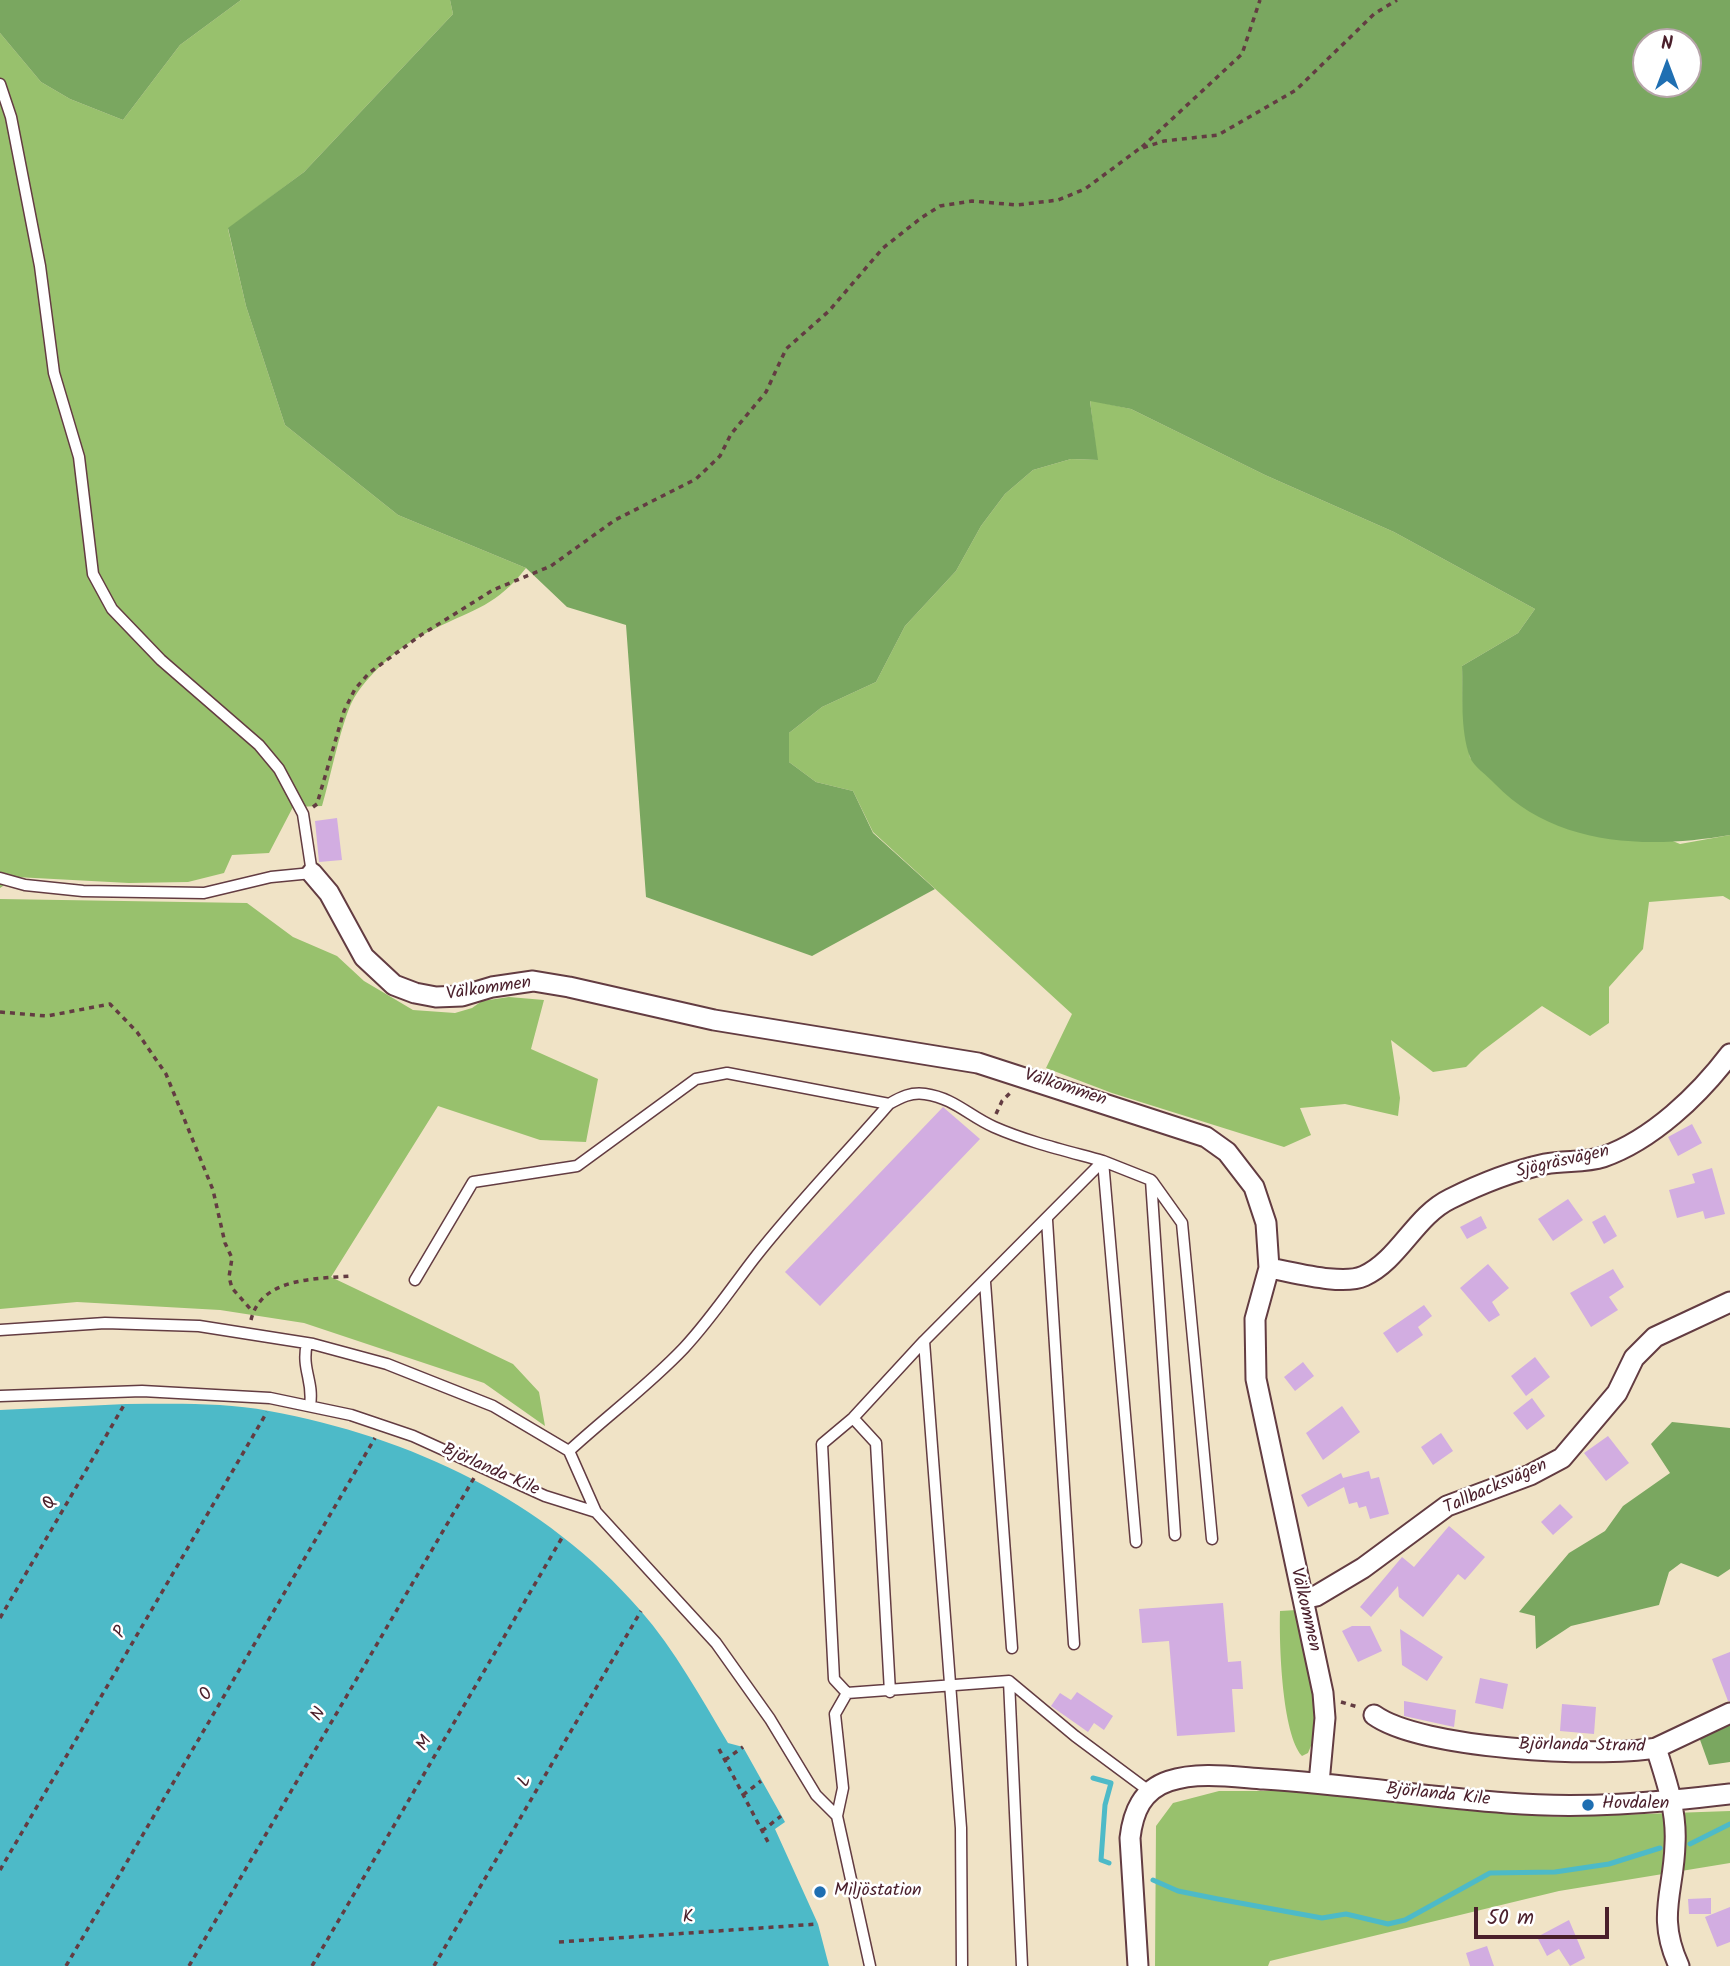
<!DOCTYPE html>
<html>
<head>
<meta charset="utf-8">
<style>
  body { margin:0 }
  #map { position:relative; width:1730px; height:1966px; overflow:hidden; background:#f0e3c6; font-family:Kalam,sans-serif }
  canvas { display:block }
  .north { position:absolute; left:1632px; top:28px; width:70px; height:70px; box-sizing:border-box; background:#fff; border:2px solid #b7a5aa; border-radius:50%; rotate:0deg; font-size:19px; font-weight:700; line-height:28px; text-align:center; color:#4a1f2b }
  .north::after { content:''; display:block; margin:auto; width:24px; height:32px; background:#1f6fb2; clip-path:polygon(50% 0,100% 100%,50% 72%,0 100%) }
  .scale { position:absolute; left:1474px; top:1907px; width:135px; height:32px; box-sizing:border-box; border:4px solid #4a1f2b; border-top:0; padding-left:9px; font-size:21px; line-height:24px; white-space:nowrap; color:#4a1f2b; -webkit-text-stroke:5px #fff; paint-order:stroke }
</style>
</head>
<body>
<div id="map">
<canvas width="1730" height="1966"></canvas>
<div class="north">N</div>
<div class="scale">50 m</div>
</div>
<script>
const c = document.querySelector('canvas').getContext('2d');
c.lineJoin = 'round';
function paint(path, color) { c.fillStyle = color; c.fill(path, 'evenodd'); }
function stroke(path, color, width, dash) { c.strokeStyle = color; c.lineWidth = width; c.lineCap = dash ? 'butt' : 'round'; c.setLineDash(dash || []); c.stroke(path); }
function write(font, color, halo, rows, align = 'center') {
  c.font = font + ' Kalam,sans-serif'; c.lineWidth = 5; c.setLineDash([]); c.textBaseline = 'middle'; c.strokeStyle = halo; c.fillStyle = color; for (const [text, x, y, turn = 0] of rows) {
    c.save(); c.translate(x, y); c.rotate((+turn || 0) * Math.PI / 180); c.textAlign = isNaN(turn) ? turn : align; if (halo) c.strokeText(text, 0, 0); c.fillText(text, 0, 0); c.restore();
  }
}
paint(new Path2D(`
  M241,0H450L453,14L304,172L228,229L246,306L285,425L398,515L526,568C496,606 476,608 434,629C404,643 372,669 354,698C342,718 330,780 322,806L293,807L269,853L232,855L224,873L188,882L129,883L16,877L0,888V33L41,82L70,99L123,120L180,45Z
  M1090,400L1131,409L1265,475L1394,532L1535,609L1518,633L1462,666L1463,712L1470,758L1680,844L1730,835V900L1723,896L1649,902L1643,949L1609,987V1023L1590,1036L1542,1006L1481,1052L1466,1067L1433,1072L1391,1040L1400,1098L1398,1116L1345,1104L1300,1108L1311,1135L1284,1147L1112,1093L1046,1068L1072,1014L873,832L853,791L816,782L789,762V733L822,707L876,682L905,626L956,571L981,526L1005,494L1033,470L1071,459L1097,460Z
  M0,899L247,903L293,937L337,956L364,981L413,1010L455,1013L472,1008L482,1001L509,997L544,1000L531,1049L598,1079L586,1142L540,1140L438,1106L331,1277L513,1364L539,1392L545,1426L484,1383L304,1323L220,1310L77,1302L0,1309Z
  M1297,1610C1306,1652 1329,1712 1308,1753L1302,1756C1282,1734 1279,1644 1280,1611Z
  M1219,1791H1312L1459,1810L1559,1817L1730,1811V1863L1559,1891L1270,1961L1268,1966H1155L1156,1826L1173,1803Z`), '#98c16d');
paint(new Path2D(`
  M0,0H241L180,45L123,120L70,99L41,82L0,33Z
  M450,0H1730V835C1650,849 1555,847 1495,784C1488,776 1473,766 1470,757C1460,730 1463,694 1462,666L1518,633L1535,609L1394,532L1265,475L1131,409L1090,401L1098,460L1071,459L1033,470L1005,494L981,526L956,571L905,626L876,682L822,707L789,733V762L816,782L853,791L873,833L935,889L812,956L646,897L626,625L567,607L526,568L398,515L285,425L246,306L228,228L304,172L453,14ZM1646,42H1688V84H1646Z
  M1672,1422L1730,1428V1569L1718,1577L1681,1563L1669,1572L1659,1605L1571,1626L1536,1649L1535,1616L1519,1612L1569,1553L1605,1531L1623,1506L1670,1473L1651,1444Z
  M1730,1720V1762L1709,1765L1699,1737Z`), '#7aa760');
paint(new Path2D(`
  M126,1404C173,1404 222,1402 269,1411C411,1437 545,1500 640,1610C675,1650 701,1698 728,1743L743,1747L785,1822L775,1829L818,1924L829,1966H0V1410Z`), '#4dbac8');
stroke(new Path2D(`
  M1093,1778L1111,1783L1105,1805L1101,1860L1109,1863
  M1690,1844L1730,1824
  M1153,1880L1178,1891L1218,1899L1322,1918L1346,1914L1388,1924L1405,1920L1490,1873L1555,1872L1609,1864L1660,1848`), '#4dbac8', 5);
paint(new Path2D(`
  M337,818L342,860L319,862L315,821Z
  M943,1107L980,1139L820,1306L785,1272Z
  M1692,1124L1702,1143L1678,1156L1668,1137Z
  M1712,1168L1725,1214L1705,1219L1703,1211L1677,1218L1669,1190L1695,1183L1692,1174Z
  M1568,1199L1583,1220L1553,1241L1538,1219Z
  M1605,1215L1617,1236L1604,1244L1592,1222Z
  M1481,1216L1487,1228L1467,1239L1460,1227Z
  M1488,1264L1509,1288L1492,1302L1500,1315L1489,1322L1460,1288Z
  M1613,1269L1624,1287L1609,1297L1618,1310L1591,1327L1570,1293Z
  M1424,1305L1432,1316L1418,1327L1423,1335L1397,1353L1383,1333Z
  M1535,1357L1550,1377L1526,1396L1511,1376Z
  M1303,1362L1314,1376L1295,1391L1284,1377Z
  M1532,1398L1545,1416L1527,1430L1513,1413Z
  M1342,1406L1360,1432L1323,1460L1306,1433Z
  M1441,1433L1453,1451L1433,1465L1421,1447Z
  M1608,1436L1629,1463L1606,1481L1584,1453Z
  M1369,1471L1371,1479L1379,1477L1389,1514L1370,1519L1366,1506L1359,1508L1357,1502L1349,1504L1344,1487L1308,1507L1301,1495L1341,1473L1343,1478Z
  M1560,1504L1573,1517L1553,1535L1541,1522Z
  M1449,1526L1485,1557L1465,1580L1458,1574L1423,1617L1399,1597L1398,1586L1371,1617L1360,1607L1402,1557L1414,1567Z
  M1223,1603L1228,1662L1241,1661L1243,1689H1232L1235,1732L1177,1736L1169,1641L1142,1643L1139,1609Z
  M1352,1626H1370L1382,1651L1358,1662L1342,1631Z
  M1400,1629L1443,1657L1427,1681L1402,1665Z
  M1730,1652V1701H1728L1712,1659Z
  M1480,1678L1508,1684L1503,1709L1475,1703Z
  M1077,1692L1113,1716L1104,1730L1094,1723L1088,1732L1051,1706L1060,1693L1071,1700Z
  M1404,1701L1456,1710L1454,1727L1404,1716Z
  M1562,1704L1596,1707L1594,1734L1560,1731Z
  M1711,1898V1914H1689L1688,1899Z
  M1730,1907V1942L1717,1947L1705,1917Z
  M1569,1920L1585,1958L1570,1966L1559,1949L1547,1956L1537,1937Z
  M1487,1946L1494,1966H1470L1466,1953Z`), '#d2ade1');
const lane = new Path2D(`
  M0,84L11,117L40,266L54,373L79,457L93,574L112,609L161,660L259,745L279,769L303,814L312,873L271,877L204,893L83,891L25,885L0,878
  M889,1104C901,1097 911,1092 925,1094C954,1098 969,1116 994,1127C1028,1142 1067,1151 1103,1161L1136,1542
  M1152,1181L1182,1223L1212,1539
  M1047,1220L1074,1644
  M415,1280L473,1182L577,1166L696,1079L727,1073L889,1104C844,1156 795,1206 753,1260C730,1290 710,1320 684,1348C649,1385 607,1416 569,1451
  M985,1282L1012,1648
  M0,1330L105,1323L199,1326L313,1344L387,1364L493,1406L569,1451L596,1512
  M924,1341L961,1828L962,1966
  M307,1343C301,1370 314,1380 310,1406
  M0,1396L142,1391L270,1398L351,1415L413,1436L545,1496L596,1512L716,1643L770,1719L816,1795L837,1816L870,1966
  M853,1418L876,1443L890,1692
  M1009,1681L1022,1966
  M847,1693L834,1679L822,1444L853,1418L924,1341L1103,1161L1151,1180L1175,1535
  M837,1816L843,1788L835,1714L847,1693L1009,1681L1075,1736L1149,1791`);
const street = new Path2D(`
  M312,873L329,893L364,957L394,985L415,993L436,997L462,996L492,987L533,981L569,987L714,1020L978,1063L1206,1137L1227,1152L1254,1187L1266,1223L1269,1268L1255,1319L1256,1379L1323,1693L1325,1718L1319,1783
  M1269,1268C1293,1272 1342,1286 1364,1276C1399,1260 1415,1216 1450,1199C1480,1184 1513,1171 1545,1164C1564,1160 1585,1163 1603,1157C1652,1140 1699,1095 1730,1054
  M1303,1599L1316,1596L1363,1568L1447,1506L1530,1475L1562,1458L1617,1393L1634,1358L1655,1337L1730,1302
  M1374,1715C1421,1749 1597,1758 1656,1748C1666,1779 1677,1811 1675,1844C1674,1892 1656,1916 1679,1966
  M1656,1748L1730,1713
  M1138,1966L1130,1838C1133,1812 1142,1790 1169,1781C1198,1771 1235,1777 1264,1779C1346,1784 1426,1797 1507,1803C1582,1809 1656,1803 1730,1794`);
stroke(lane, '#633c42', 13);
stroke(street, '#633c42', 23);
stroke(new Path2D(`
  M1142,147L1242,54L1260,0
  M313,807L317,804L344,711L355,689L369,673L421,635L493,590L551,566L615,520L696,479L720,456L731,434L766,392L786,349L829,311L883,248L921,218L940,206L972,201L1017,205L1058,200L1085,189L1139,149L1164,141L1218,135L1296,90L1374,14L1397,0
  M0,1012L47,1016L110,1004L137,1032L166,1074L213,1190L225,1243L232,1258L229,1277L232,1288L253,1312
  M996,1114L1002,1101L1011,1092
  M251,1320C261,1277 317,1279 351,1276
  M0,1618L124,1405
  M1341,1702L1358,1707
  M719,1749L768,1842
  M725,1760L743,1747
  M743,1795L761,1781
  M762,1831L781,1816
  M0,1870L267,1412
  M559,1942L818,1924
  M66,1966L375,1438
  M189,1966L474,1478
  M312,1966L563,1536
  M434,1966L641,1611`), '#633c42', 3.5, [5, 5]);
stroke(lane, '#fff', 10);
stroke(street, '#fff', 19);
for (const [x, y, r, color] of [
  [1588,1805,7,"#1f6fb2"],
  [820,1892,7,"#1f6fb2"]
]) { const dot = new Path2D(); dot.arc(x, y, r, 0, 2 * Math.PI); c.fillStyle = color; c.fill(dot); stroke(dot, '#fff', 2.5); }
write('18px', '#4a1f2b', '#fff', [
  ["Välkommen",489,990,-8],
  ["Välkommen",1065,1089,18],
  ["Sjögräsvägen",1563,1163,-13],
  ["Björlanda Kile",490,1471,24],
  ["Tallbacksvägen",1496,1488,-24],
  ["Q",51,1504,-60],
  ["Välkommen",1304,1610,77],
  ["P",122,1633,-60],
  ["O",208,1695,-60],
  ["N",320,1715,-60],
  ["M",426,1744,-60],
  ["Björlanda Strand",1582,1747,1],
  ["L",526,1782,-60],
  ["Björlanda Kile",1438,1796,6],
  ["K",688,1919,-4]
]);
write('18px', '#4a1f2b', '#fff', [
  ["Hovdalen",1602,1805],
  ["Miljöstation",834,1892]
], 'left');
</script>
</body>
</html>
